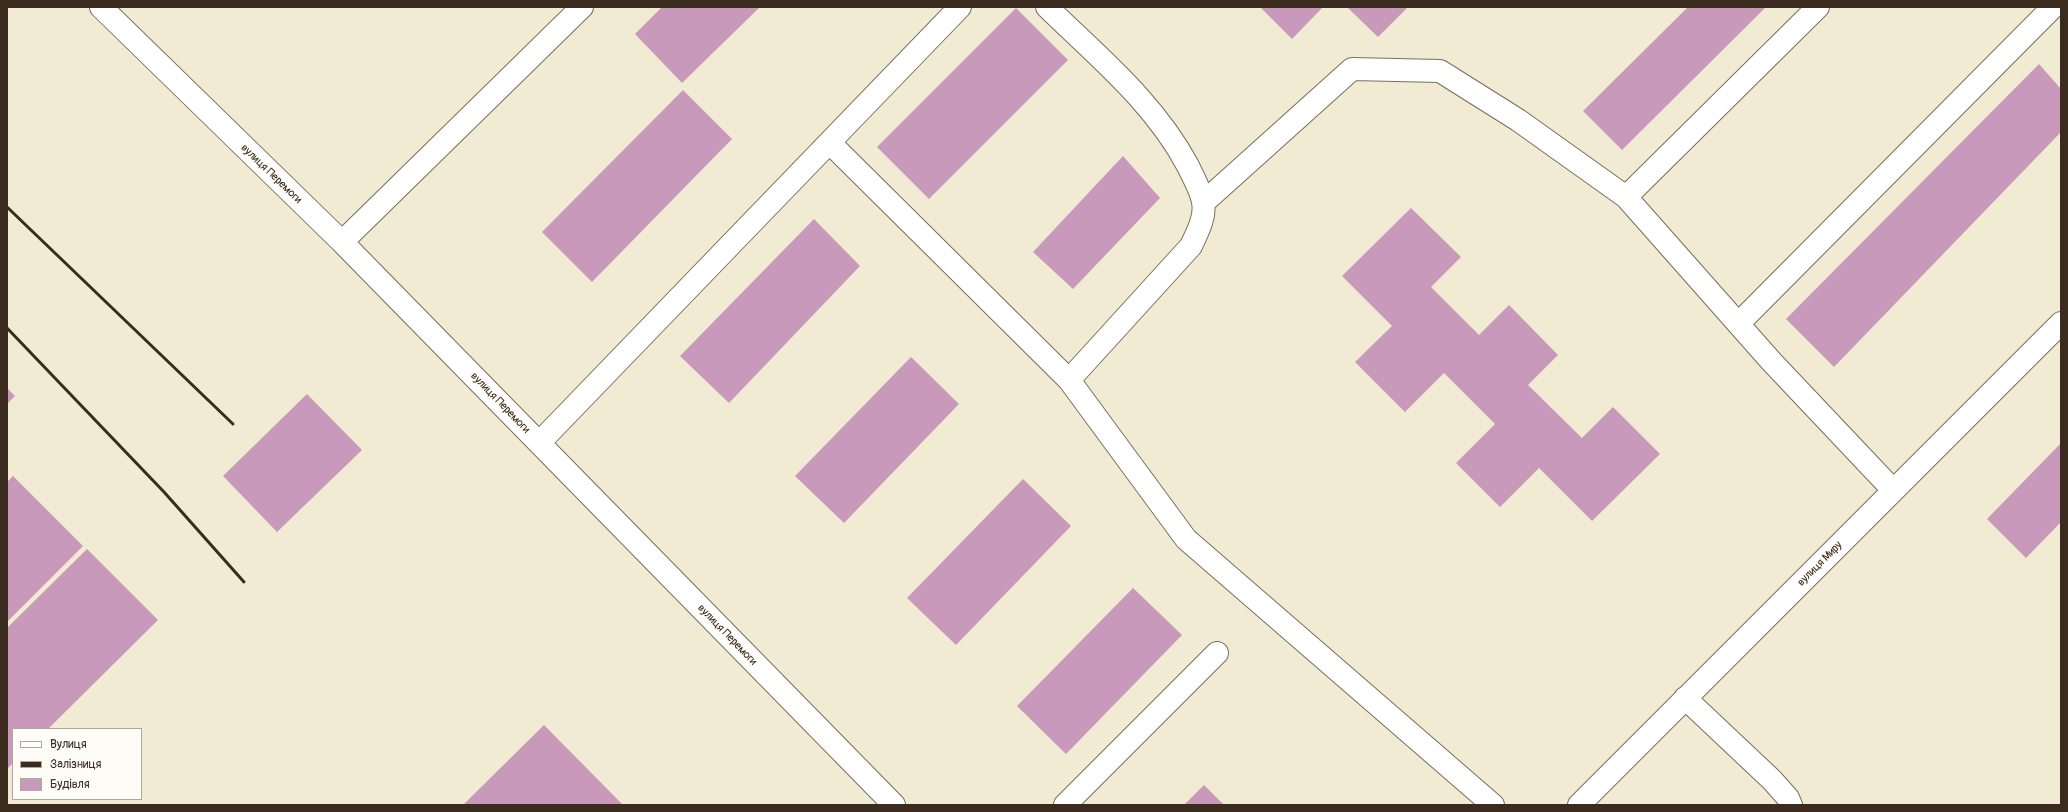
<!DOCTYPE html>
<html>
<head>
<meta charset="utf-8">
<style>
  body { margin:0 }
  #map { position:relative; width:2068px; height:812px; overflow:hidden; background:#f0ebd2; font-family:Pangolin,sans-serif }
  canvas { display:block }
  .frame { position:absolute; inset:0; border:8px solid #3b2a1e; pointer-events:none }
  .legend { position:absolute; left:12px; top:728px; width:130px; height:72px; box-sizing:border-box; background:#fdfcf7; border:1px solid #afa8a0; margin:0; padding:5px 7px; list-style:none; font-size:12px; color:#3b2a1e }
  .legend li { display:flex; align-items:center; gap:8px; height:20px }
  .legend b { width:20px; border:1px solid #afa8a0 }
</style>
</head>
<body>
<div id="map">
<canvas width="2068" height="812"></canvas>
<div class="frame"></div>
<ul class="legend">
<li><b style="height:5px;background:#fff"></b>Вулиця</li>
<li><b style="height:5px;background:#3b2a1e"></b>Залізниця</li>
<li><b style="height:11px;background:#c899bb"></b>Будівля</li>
</ul>
</div>
<script>
const c = document.querySelector('canvas').getContext('2d');
c.lineJoin = 'round';
function paint(path, color) { c.fillStyle = color; c.fill(path, 'evenodd'); }
function stroke(path, color, width, dash) { c.strokeStyle = color; c.lineWidth = width; c.lineCap = dash ? 'butt' : 'round'; c.setLineDash(dash || []); c.stroke(path); }
function write(font, color, halo, rows, align = 'center') {
  c.font = font + ' Pangolin,sans-serif'; c.lineWidth = 3; c.setLineDash([]); c.textBaseline = 'middle'; c.strokeStyle = halo; c.fillStyle = color; for (const [text, x, y, turn = 0] of rows) {
    c.save(); c.translate(x, y); c.rotate((+turn || 0) * Math.PI / 180); c.textAlign = isNaN(turn) ? turn : align; if (halo) c.strokeText(text, 0, 0); c.fillText(text, 0, 0); c.restore();
  }
}
paint(new Path2D(`
  M662,7H760L682,83L635,34Z
  M1260,7H1323L1292,39Z
  M1347,7H1408L1378,37Z
  M1688,7H1766L1622,150L1583,111Z
  M1016,8L1068,60L929,199L877,147Z
  M2039,64L2061,89V132L1834,367L1786,319Z
  M683,90L732,139L592,282L542,232Z
  M1123,156L1160,198L1073,289L1033,252Z
  M1411,208L1461,257L1431,287L1479,335L1509,305L1558,355L1528,385L1582,438L1613,407L1660,454L1592,521L1539,468L1500,507L1456,463L1495,424L1444,373L1405,412L1355,362L1392,326L1342,276Z
  M814,219L860,266L729,403L680,356Z
  M911,357L959,404L844,523L795,476Z
  M7,388L15,396L7,404Z
  M307,394L362,450L277,532L223,476Z
  M2061,443V522L2026,558L1987,519Z
  M13,476L83,546L7,622V482Z
  M1023,479L1071,526L956,645L907,598Z
  M87,549L158,620L48,729H13V763L7,769V628Z
  M1133,588L1182,635L1066,754L1017,706Z
  M544,725L623,805H463Z
  M1204,785L1224,805H1184Z`), '#c899bb');
const minor = new Path2D(`
  M101,7L342,242L894,805
  M1047,7C1098,57 1154,102 1188,166C1193,177 1201,190 1203,202C1206,217 1197,233 1191,246L1069,380
  M830,143L1069,380L1186,539L1493,805
  M1626,197L1818,7
  M1203,203L1352,69L1440,71L1518,120L1626,197L1771,361L1893,490
  M342,242L582,7
  M1739,323L2053,7
  M539,443L960,7
  M1685,698L1772,780L1788,798L1791,805
  M1065,805L1217,653
  M1579,805L2061,323`);
stroke(minor, '#7a6e5d', 24);
stroke(minor, '#fff', 22);
stroke(new Path2D(`
  M7,207L233,424
  M7,328L164,492L244,582`), '#3b2a1e', 3);
write('11px', '#3b2a1e', '#fdfcf7', [
  ["вулиця Перемоги",271,174,44],
  ["вулиця Перемоги",500,403,46],
  ["вулиця Миру",1820,564,-45],
  ["вулиця Перемоги",727,635,46]
]);
</script>
</body>
</html>
